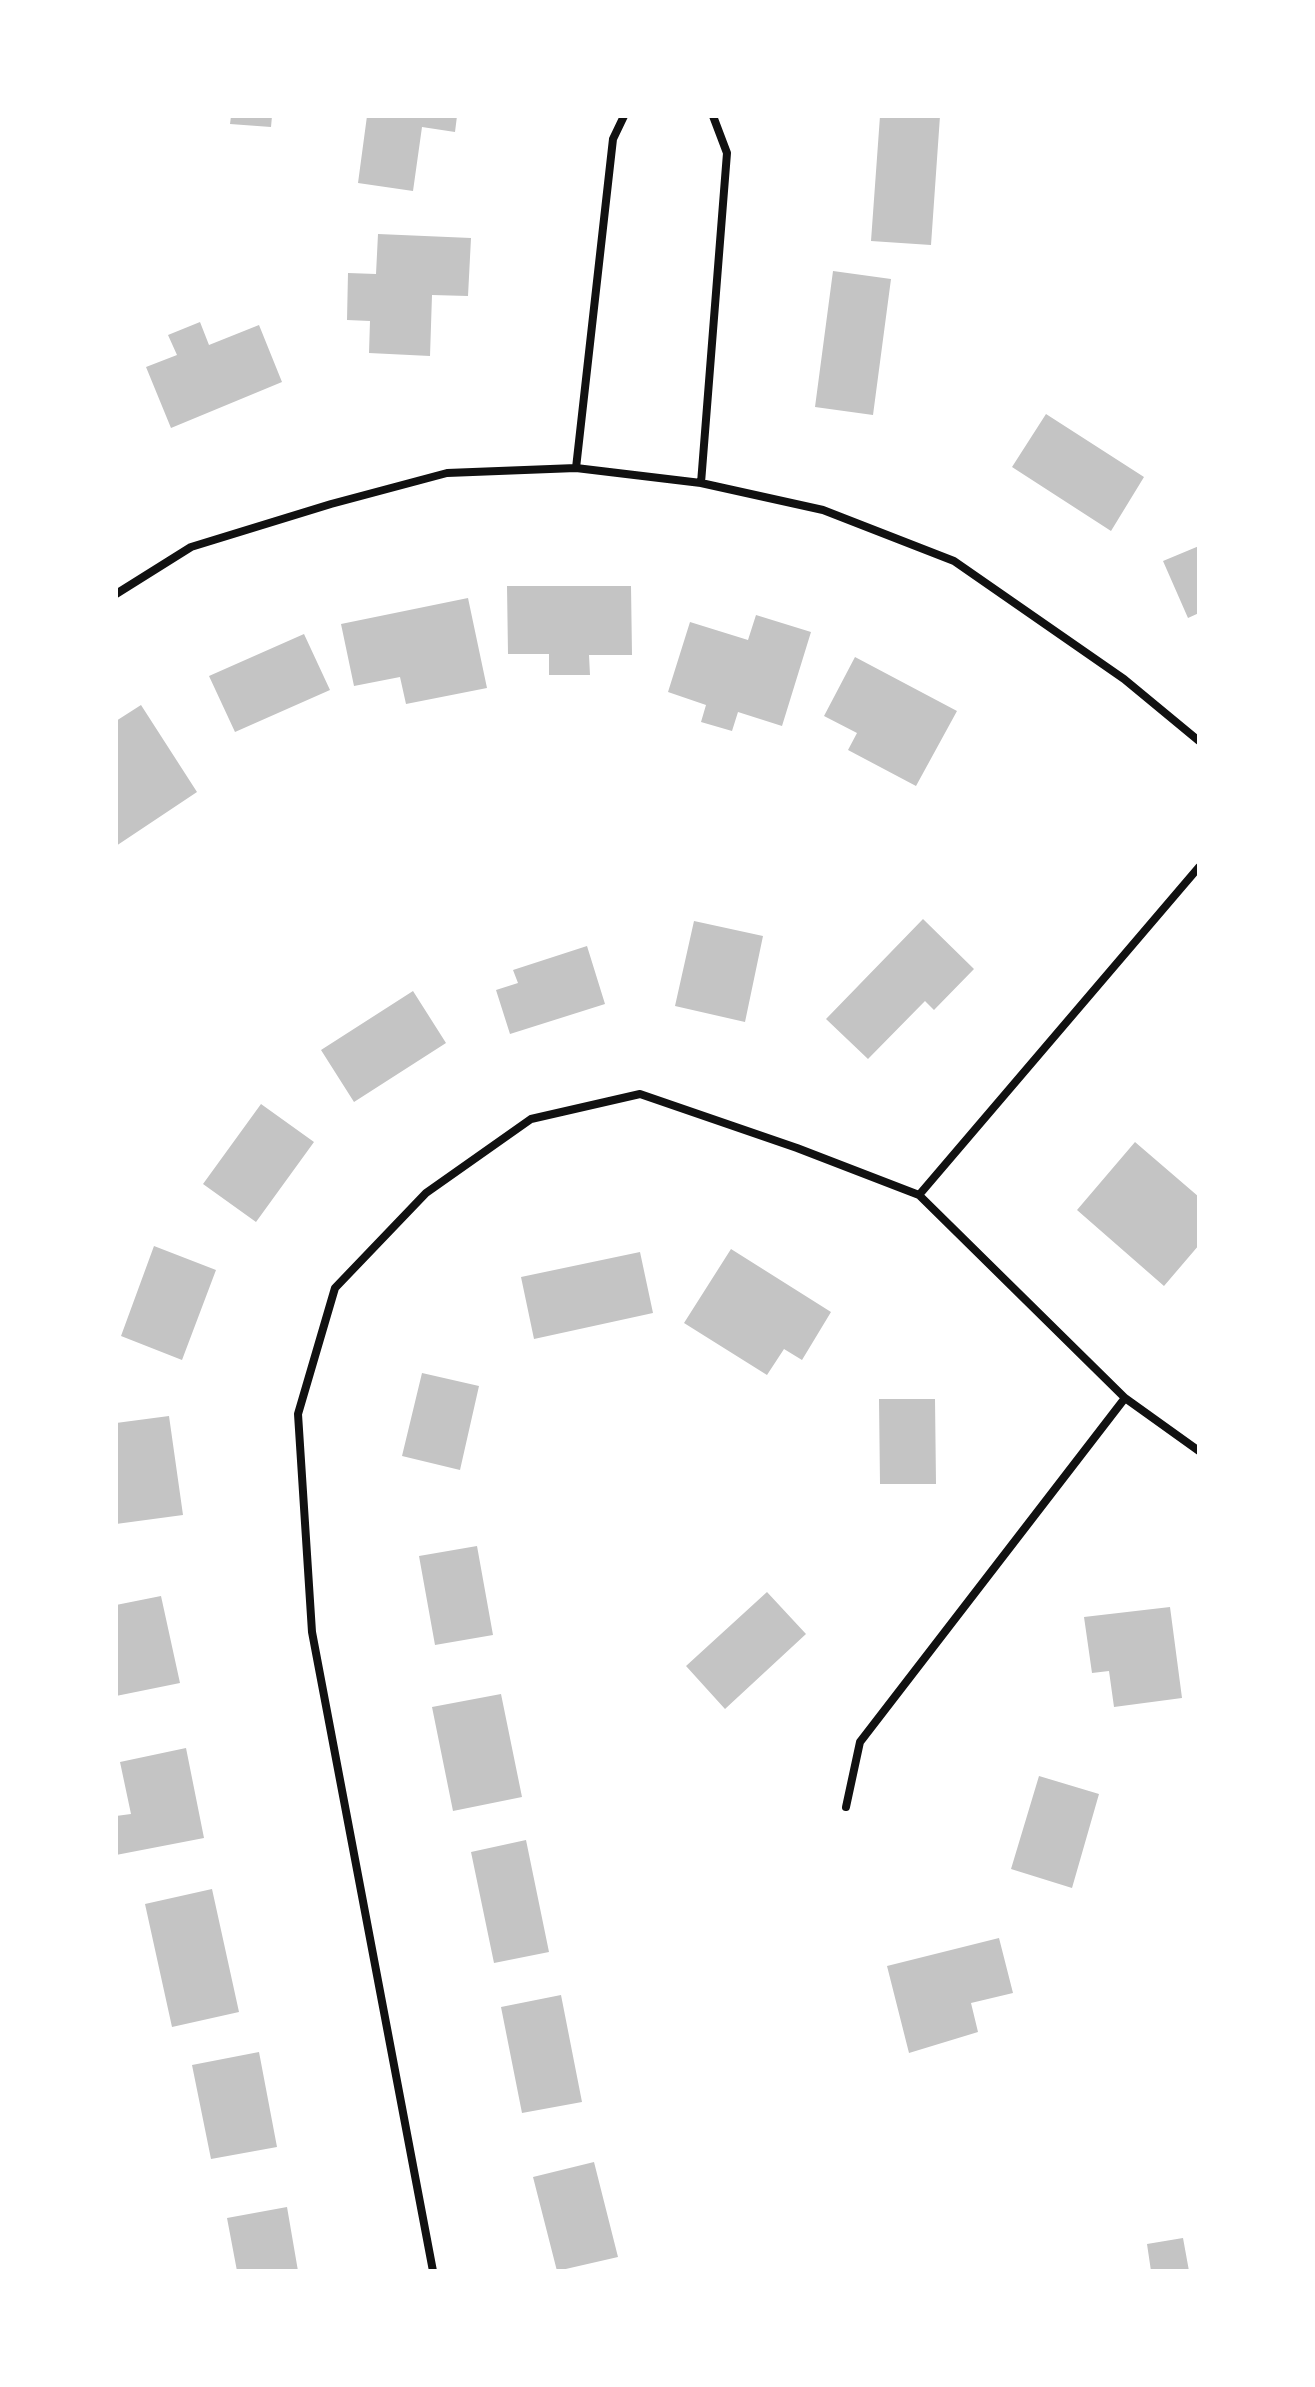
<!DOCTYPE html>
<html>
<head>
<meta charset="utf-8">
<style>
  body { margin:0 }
  #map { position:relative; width:1315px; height:2387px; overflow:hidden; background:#fff; font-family:Rubik,sans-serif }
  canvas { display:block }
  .frame { position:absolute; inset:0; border:118px solid #fff; pointer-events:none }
</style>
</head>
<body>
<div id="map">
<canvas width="1315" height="2387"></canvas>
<div class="frame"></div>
</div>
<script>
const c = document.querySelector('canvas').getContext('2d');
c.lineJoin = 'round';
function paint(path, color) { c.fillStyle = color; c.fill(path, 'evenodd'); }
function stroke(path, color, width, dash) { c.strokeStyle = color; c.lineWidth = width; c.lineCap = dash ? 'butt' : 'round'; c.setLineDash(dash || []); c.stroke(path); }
paint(new Path2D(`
  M231,116H272L271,127L230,124Z
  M367,116H457L455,132L422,127L413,191L358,183Z
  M880,116H940L931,245L871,241Z
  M378,234L471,238L468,296L432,295L430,356L369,353L370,321L347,320L348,273L376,274Z
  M833,271L891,279L873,415L815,407Z
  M200,322L209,345L259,325L282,382L171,428L146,367L177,355L168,335Z
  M1046,414L1144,477L1111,531L1012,467Z
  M1199,546V613L1188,618L1163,561Z
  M507,586H631L632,655H589L590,675H549V654H508Z
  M468,598L487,688L406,704L400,677L354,686L341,624Z
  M756,615L811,632L782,726L738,712L732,731L701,722L706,705L668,692L690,622L748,640Z
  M304,634L330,690L235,732L209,676Z
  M855,657L957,711L916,786L848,750L857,733L824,716Z
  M141,705L197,792L116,846V778L118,776L116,772V721Z
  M923,919L974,969L934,1010L925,1001L868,1059L826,1019Z
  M694,921L763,936L745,1022L675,1006Z
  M587,946L605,1004L510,1034L496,990L518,983L513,970Z
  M413,991L446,1043L354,1102L321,1050Z
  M261,1104L314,1142L256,1222L203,1184Z
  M1135,1142L1199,1197V1245L1164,1286L1077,1210Z
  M154,1246L216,1270L182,1360L121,1336Z
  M731,1249L831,1312L802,1360L784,1349L767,1375L684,1323Z
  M640,1252L653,1313L534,1339L521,1277Z
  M422,1373L479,1386L460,1470L402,1456Z
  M879,1399H935L936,1484H880Z
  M169,1416L183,1515L116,1524V1423Z
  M477,1546L493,1635L435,1645L419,1556Z
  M767,1592L806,1634L725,1709L686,1666Z
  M161,1596L180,1683L116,1696V1605Z
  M1170,1607L1182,1698L1114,1707L1109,1671L1092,1673L1084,1617Z
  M501,1694L522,1797L453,1811L432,1707Z
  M186,1748L204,1838L116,1855V1816L131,1814L120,1762Z
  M1039,1776L1099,1794L1072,1888L1011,1869Z
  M526,1840L549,1952L494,1963L471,1852Z
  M212,1889L239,2012L172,2027L145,1904Z
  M999,1938L1013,1993L971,2003L978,2032L909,2053L887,1966Z
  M561,1995L582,2102L522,2113L501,2007Z
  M259,2052L277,2147L211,2159L192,2065Z
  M594,2162L618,2257L557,2271L533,2177Z
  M287,2207L298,2271H237L227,2218Z
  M1183,2238L1189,2271H1151L1147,2244Z`), '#c4c4c4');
stroke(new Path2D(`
  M576,468L613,139L624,116
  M701,483L727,153L713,116
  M116,594L191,547L331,504L447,473L576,468L701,483L823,510L954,561L1124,679L1199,741
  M919,1195L1199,867
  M846,1807L860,1742L1125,1398
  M433,2271L312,1632L298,1414L335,1288L426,1193L531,1119L640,1094L797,1148L919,1195L1125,1398L1199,1451`), '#111', 8);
</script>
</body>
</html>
